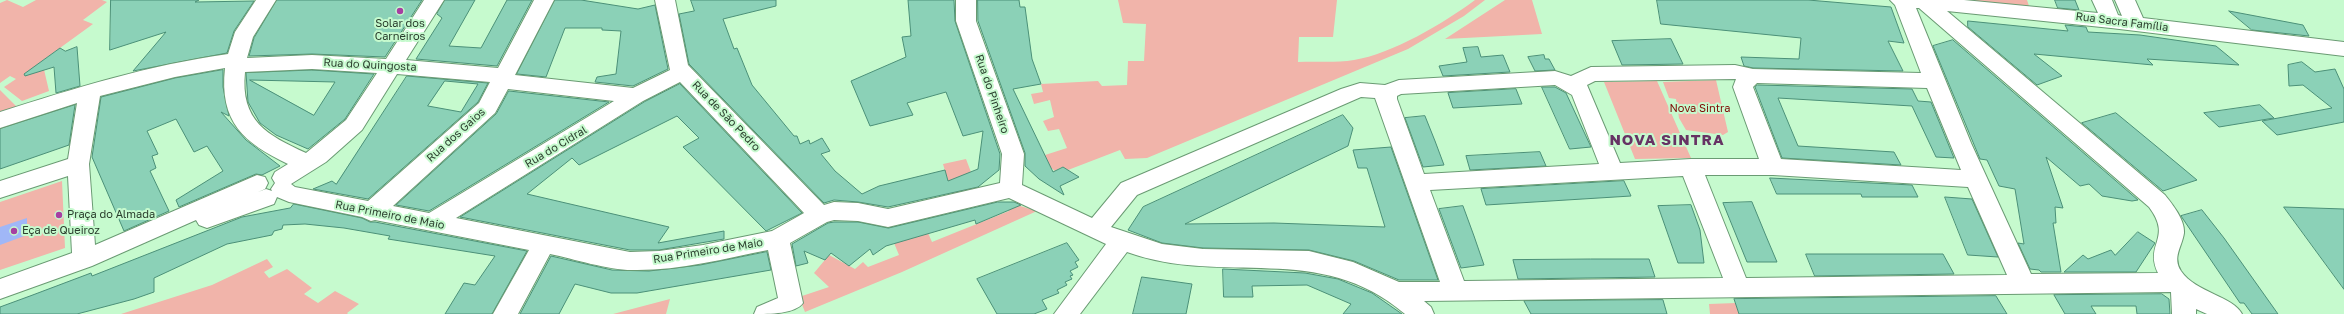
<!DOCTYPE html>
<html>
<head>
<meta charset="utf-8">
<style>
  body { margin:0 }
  canvas { display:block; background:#c6face }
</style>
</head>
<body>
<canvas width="2344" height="314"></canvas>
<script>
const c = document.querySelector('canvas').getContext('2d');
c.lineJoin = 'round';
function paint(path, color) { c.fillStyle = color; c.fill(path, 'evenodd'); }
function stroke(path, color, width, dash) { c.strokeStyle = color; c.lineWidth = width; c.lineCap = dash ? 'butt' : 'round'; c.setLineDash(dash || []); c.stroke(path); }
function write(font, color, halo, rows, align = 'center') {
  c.font = font + ' "Golos Text",sans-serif'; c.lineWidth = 4; c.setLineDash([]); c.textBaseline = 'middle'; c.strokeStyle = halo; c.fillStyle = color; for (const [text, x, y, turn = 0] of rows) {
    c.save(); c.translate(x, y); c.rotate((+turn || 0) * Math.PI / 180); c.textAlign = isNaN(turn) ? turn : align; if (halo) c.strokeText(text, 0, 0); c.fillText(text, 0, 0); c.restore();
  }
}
paint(new Path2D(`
  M7,0L23,7L36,0H102L107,2L83,20L93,24L42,61L49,91L22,101L4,87L16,79L10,76L0,83V3Z
  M1118,0H1337L1333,37H1299L1298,62C1316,61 1336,63 1354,60C1392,54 1444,23 1475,0H1485L1464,16L1408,49L1147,158L1125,159L1120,150L1068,170L1062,167L1055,171L1050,167L1045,155L1067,148L1059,129L1048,131L1043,121L1054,117L1050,100L1034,104L1031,94L1043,92L1041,84L1098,81L1102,86L1127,85L1128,61H1144L1146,24L1123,23Z
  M1505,0H1532L1542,34L1445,39Z
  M1964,0H2027L2029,6Z
  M1716,80L1728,132L1723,135L1686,130L1679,118L1676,99L1669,98L1663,82Z
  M1657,81L1691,158L1635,159L1604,82Z
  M0,90L19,109L4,115L0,111Z
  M966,159L977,188L953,198L943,164Z
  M62,181L65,248L0,270V202Z
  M1007,202L1037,211L902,272L805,312L799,297L829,287L814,273L829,255L855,269L863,262L868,267L899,255L894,243L928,233L932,242L1009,211Z
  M267,259L273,267L264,272L269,278L287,269L312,288L304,294L318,303L335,291L359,304L347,313L348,314H121L212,285Z
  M670,299L666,314H613Z
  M1736,303L1739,314H1710L1709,304Z`), '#f1b4aa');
paint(new Path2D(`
  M27,218V235L0,245V227Z`), '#a0b7f7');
const building = new Path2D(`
  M111,0H199L195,2L254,1L234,31L227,53L133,71L166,32L110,50Z
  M277,0H422L385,57L312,54L249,56L254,38Z
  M445,0H475L449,46L481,48L507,0H532L497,66L416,59L442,18L437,14Z
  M555,0H581L638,9L655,5L668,69L633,86L595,82L597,77L616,74L621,31L602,30V28H565L546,77L517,74Z
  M691,0H776V6L723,19L734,49L737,48L752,85L794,136H797L800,144L809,140L810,144L822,138L830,151L821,154L835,171L862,194L879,186L945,170L948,181L978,169L983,131L963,136L946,92L907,103L913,115L870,126L851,81L906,57L902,37L911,36L908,0H954L955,21L1000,154L999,170L978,187L888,207L858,202L834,200L824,203L689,64L679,14L694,11Z
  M978,0H1019L1020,7H1025L1032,59L1041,84L1013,89L1053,172L1063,167L1079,177L1060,186L1064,195L1039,179L1025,166V153L978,21Z
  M1657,0H1808L1891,7L1904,43L1888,41L1903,71L1753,68L1744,66L1741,57L1799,59L1801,38L1661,24Z
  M2055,0H2075L2079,10L2058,8Z
  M2229,11L2303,25L2309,36L2252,30Z
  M1968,21L2068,31L2065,25L2086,27L2088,32L2140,35L2216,46L2239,65L2147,59L2153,65L2034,54L2062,76L2037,85L1968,27Z
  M1671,39L1683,64L1622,65L1612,41Z
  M1953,40L2138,200L2132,201L2102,196L2089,184L2080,186L2046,157L2063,208L2055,207L2056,223H2053L2061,272H2041L2039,270L2030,269L2018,243L2024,244L2015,189L1999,186L1987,160L1980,159L1933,46Z
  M77,47L80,86L56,93L54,67L25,76L24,74L60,48L65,51Z
  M1478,47L1481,57L1503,55L1510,72L1443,76L1439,66L1467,62L1463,48Z
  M1544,55L1545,59H1549L1555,70L1535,71L1528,57Z
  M2302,62L2315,72L2335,69L2344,89V122L2277,135L2262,121L2332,108L2303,85L2289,86L2288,65Z
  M223,70V87L229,116L221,112L246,140L280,166L262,175L256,174L179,207L176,200L223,171L207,146L194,152L176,119L147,131L158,154L152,156L156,168L150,171L169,211L124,231L92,157L101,97L175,78Z
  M312,70L374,74L345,119L308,149L276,135L260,123L248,102L246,73ZM250,80L335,82L314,115Z
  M407,76L488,83L478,102L368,199L313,189L332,181L336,184ZM445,81L478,84L461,112L428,106Z
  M680,84L802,213L766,231L683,147L699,138L677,116L579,165L572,158L527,194L669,227L658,243L724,231V239L659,250H630L460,217L644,102Z
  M1758,85L1912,89L1918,101L1931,102L1954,158L1936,157L1912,106L1778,98L1798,146L1894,152L1901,165L1782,158L1755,87Z
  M1542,87H1555L1566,93L1591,147L1570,149Z
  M1516,89L1522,104L1453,108L1448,93Z
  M509,91L609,102L429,211L396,205L496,114Z
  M75,105L69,145L0,169V129Z
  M2260,105L2274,118L2219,127L2204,113Z
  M2116,113L2179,165L2197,180L2163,191L2082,123Z
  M1343,115L1353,128L1348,146L1185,224L1274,223L1385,227L1367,168H1358L1353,150L1391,147L1438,280H1399L1354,261L1309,250L1203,248L1162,243L1128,230L1143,207Z
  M1425,116L1435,141L1444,165L1423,167L1405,118Z
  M1540,152L1546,166L1470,170L1466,156Z
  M1770,178L1912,185L1918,197H1862L1861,194H1777Z
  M1624,181L1631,196L1486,205L1481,189Z
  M1945,197L1972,199L1998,257L1968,255Z
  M998,202H1014L1021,205L976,224L975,220L886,246L873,255L870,249L849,266L831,253L825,260L804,251L808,263L796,266L792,244L828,223L834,222H858L888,228Z
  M1752,202L1766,236L1777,262H1747L1723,203Z
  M294,204L362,218L370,222H375L527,251L492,314H445L464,283L475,285L495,256L388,239L390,236L344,228L305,224L283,225L282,229L274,231L272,235L227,244L154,278V292L134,299L77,314H0V307L30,296L91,273L92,276L242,217L290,208Z
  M1691,205L1700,230L1704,263H1678L1658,206Z
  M1463,206L1474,236L1484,265L1461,268L1439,209Z
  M2284,207L2344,209V289Z
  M2202,210L2224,238L2278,314H2252L2244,303H2240L2181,216Z
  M2138,232L2155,243L2136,272H2064L2083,255L2088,259L2111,250L2115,255Z
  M1067,243L1079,260L1075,262L1078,267L1070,271L1073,275L1070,276L1072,279L1065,282L1067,285L1057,290L1059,293L1042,300L1047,309L1034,314H997L977,279Z
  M767,252L771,270L637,293H611L575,284L559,314H520L551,256L612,270L649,271L700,265Z
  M1806,254H1943L1954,274L1815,276Z
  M1591,259H1649L1655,277L1518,279L1513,260Z
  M1223,269L1305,273L1338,279L1372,293L1402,314H1343L1351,304L1307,285L1252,286L1253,297H1224Z
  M1142,277L1192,284L1186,314H1133Z
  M2162,294L2169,299L2170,314H2137L2136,306H2091L2096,314H2065L2054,295Z
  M1996,296L2007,314H1739L1734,299Z
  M1663,300L1667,314H1531L1524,301Z`);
paint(building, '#8bd1b7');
stroke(building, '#4b9078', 1);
const minor = new Path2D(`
  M256,0H276L253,37L247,58L312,55L386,59L424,0H444L406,60L498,68L534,0H554L515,75L633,88L670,70L655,0H675L688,65L824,205L834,202L858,203L888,209L1000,183L1002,154L956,21V0H976V21L1024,154L1022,185L1092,218L1121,183L1341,89L1360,83L1385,85L1399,80L1555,71L1571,76L1591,67L1735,65L1753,69L1921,73L1895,5L1890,0H1964L2098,13L2092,0H2112L2118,15L2122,16L2115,0H2135L2143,18L2344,42V56L2111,28L1947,11L2165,195C2173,205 2185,220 2184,233C2182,247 2172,257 2181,271C2196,293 2233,296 2242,314H2207L2196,309V314H2172L2171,292L1424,301L1431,307L1434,314H1405C1319,240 1224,287 1127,252L1080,314H1054L1106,244L1009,198L888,227L858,221L834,220L827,222L790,243L803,303C795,314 770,314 754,314L757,307L778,298L768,250C723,259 677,271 632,270C608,270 574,259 550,254L518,314H493L529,250L375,220L371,221L362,217L289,202L277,197L274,204L207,228L199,225L196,220L92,266L0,299V279L72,253L68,176L0,198V181L68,159L77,103L0,128V112C75,88 149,65 228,54L235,32ZM1916,8H1919L2149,207C2173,239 2144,243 2158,273L2031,274L1971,143ZM225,68C219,122 244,143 288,164L275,172L272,178L275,183L271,189L272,191L266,189L258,192L265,189L268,183L265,177L257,175L95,245L89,164L100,96L175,77ZM312,69L377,73L346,120L306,153C267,135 240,121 245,72ZM397,74L490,82L479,103L368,201L295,187L291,184L326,162L362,130ZM1736,79L1733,87L1759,159H1691L1620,163L1587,85L1595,81ZM680,82L804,213L772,231L703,245L659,251L630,252L456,218L643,101ZM1757,83L1927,88L1961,170L1781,159L1753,87ZM1555,85L1572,95L1599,164L1424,174L1397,99V96L1401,94ZM508,89L614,101L429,213L393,206L495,113ZM1361,97L1375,98L1440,282H1399L1353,262L1309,251L1203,249L1162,244L1111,227L1137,195ZM1705,175H1773L1968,187L2007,275L1746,278ZM1683,176L1723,278L1464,281L1430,190Z`);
stroke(minor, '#6a9b73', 2);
paint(minor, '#fff');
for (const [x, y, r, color] of [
  [400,11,4,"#a63fa2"],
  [59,215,4,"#a63fa2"],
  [14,231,4,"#a63fa2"]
]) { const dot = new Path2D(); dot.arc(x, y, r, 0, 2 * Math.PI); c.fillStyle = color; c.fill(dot); stroke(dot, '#c6face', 1.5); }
write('11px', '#2b3f2e', '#c6face', [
  ["Rua Sacra Família",2122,22,7],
  ["Rua do Quingosta",370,65,3],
  ["Rua do Pinheiro",992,94,71],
  ["Rua de São Pedro",726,116,46],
  ["Rua dos Gaios",456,135,-42],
  ["Rua do Cidral",556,147,-31],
  ["Rua Primeiro de Maio",390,215,11],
  ["Rua Primeiro de Maio",708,251,-9]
]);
write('11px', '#2b3f2e', '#c6face', [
  ["Solar dos",400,24,"center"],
  ["Carneiros",400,37,"center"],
  ["Praça do Almada",67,215],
  ["Eça de Queiroz",22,231]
], 'left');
write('11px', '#800c07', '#c6face', [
  ["Nova Sintra",1700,109]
]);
c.letterSpacing = '1px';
write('bold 15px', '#663364', '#c6face', [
  ["NOVA SINTRA",1667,140]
]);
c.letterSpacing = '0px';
</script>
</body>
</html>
